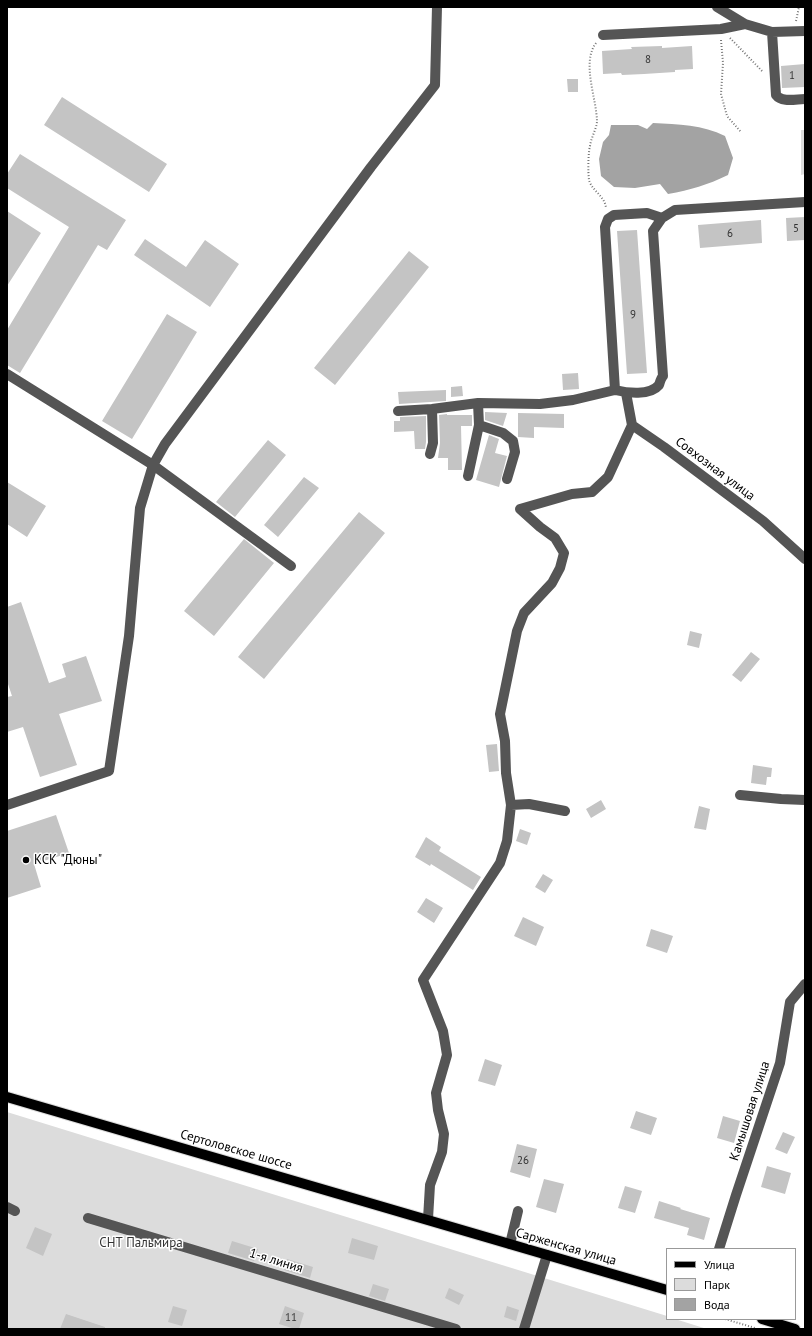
<!DOCTYPE html>
<html>
<head>
<meta charset="utf-8">
<style>
  body { margin:0 }
  #map { position:relative; width:812px; height:1336px; overflow:hidden; background:#fff; font-family:"PT Sans",sans-serif }
  canvas { display:block }
  .frame { position:absolute; inset:0; border:8px solid #000; pointer-events:none }
  .legend { position:absolute; left:666px; top:1248px; width:130px; height:72px; box-sizing:border-box; background:#fff; border:1px solid #999; margin:0; padding:5px 7px; list-style:none; font-size:12px; color:#000 }
  .legend li { display:flex; align-items:center; gap:8px; height:20px }
  .legend b { width:20px; border:1px solid #999 }
</style>
</head>
<body>
<div id="map">
<canvas width="812" height="1336"></canvas>
<div class="frame"></div>
<ul class="legend">
<li><b style="height:5px;background:#000"></b>Улица</li>
<li><b style="height:11px;background:#dcdcdc"></b>Парк</li>
<li><b style="height:11px;background:#a3a3a3"></b>Вода</li>
</ul>
</div>
<script>
const c = document.querySelector('canvas').getContext('2d');
c.lineJoin = 'round';
function paint(path, color) { c.fillStyle = color; c.fill(path, 'evenodd'); }
function stroke(path, color, width, dash) { c.strokeStyle = color; c.lineWidth = width; c.lineCap = dash ? 'butt' : 'round'; c.setLineDash(dash || []); c.stroke(path); }
function write(font, color, halo, rows, align = 'center') {
  c.font = font + ' "PT Sans",sans-serif'; c.lineWidth = 3; c.setLineDash([]); c.textBaseline = 'middle'; c.strokeStyle = halo; c.fillStyle = color; for (const [text, x, y, turn = 0] of rows) {
    c.save(); c.translate(x, y); c.rotate((+turn || 0) * Math.PI / 180); c.textAlign = isNaN(turn) ? turn : align; if (halo) c.strokeText(text, 0, 0); c.fillText(text, 0, 0); c.restore();
  }
}
paint(new Path2D(`
  M801,130H805V174L801,175Z
  M7,1112L667,1316V1319H675L707,1329H7Z`), '#dcdcdc');
paint(new Path2D(`
  M653,123C678,124 703,125 725,136L733,158L728,175C707,185 691,190 668,194L660,184L635,188L614,187L601,176L599,159L603,142L609,135L611,125H638L647,129Z`), '#a3a3a3');
paint(new Path2D(`
  M662,46V48L692,46L693,69L675,70V72L644,74L622,75L621,73L603,74L602,51L632,49L631,47Z
  M805,64V87L782,88L781,66Z
  M567,79H578V92H568Z
  M62,97L167,164L149,192L44,125Z
  M20,154L126,220L107,250L98,245L20,373L7,365V330L69,227L7,188V174Z
  M7,211L41,233L7,286Z
  M805,217V240L787,241L786,218Z
  M761,220L762,243L700,248L698,225Z
  M637,230L647,373L627,374L617,231Z
  M145,239L186,267L205,240L239,264L210,307L134,255Z
  M409,251L429,267L335,385L314,368Z
  M167,314L197,332L132,439L102,421Z
  M578,373L579,389L563,390L562,374Z
  M462,386L463,396L451,397V387Z
  M446,390V401L399,404L398,392Z
  M485,412L507,413L503,426L485,420Z
  M518,413L564,414V428L534,427V438L518,437Z
  M447,414V415H472V426H461L462,470H448V458H438L440,443L439,415Z
  M426,416V442L425,449H415L414,431L394,432V421H400V417Z
  M489,435L499,439L495,453L507,456L499,487L476,480Z
  M268,440L286,455L235,517L216,502Z
  M304,477L319,488L278,537L264,525Z
  M7,482L46,506L27,537L7,524Z
  M359,512L385,533L264,679L238,657Z
  M244,539L274,563L214,636L184,611Z
  M21,602L49,683L66,677L62,664L86,656L102,701L59,714L77,765L40,777L23,727L7,732V697L12,696L7,681V607Z
  M690,631L702,634L699,648L687,645Z
  M751,652L760,659L741,682L732,675Z
  M497,744L499,771L489,772L486,745Z
  M753,765L772,768L771,777H767L766,785L751,783Z
  M601,800L606,809L591,818L586,809Z
  M699,806L710,809L706,830L694,828Z
  M56,815L69,853L34,864L41,887L7,898V831Z
  M520,829L531,833L527,845L516,841Z
  M426,837L441,847L439,851L481,877L473,890L431,864L430,866L415,857Z
  M543,874L553,880L545,893L535,887Z
  M426,898L443,908L434,923L417,912Z
  M523,917L544,927L536,946L514,936Z
  M651,929L673,936L667,953L646,946Z
  M485,1059L502,1065L495,1086L478,1081Z
  M636,1111L657,1118L651,1135L630,1128Z
  M723,1116L740,1121L734,1143L717,1138Z
  M783,1132L795,1137L787,1154L775,1149Z
  M517,1144L537,1149L530,1178L510,1172Z
  M767,1166L791,1173L785,1194L761,1187Z
  M544,1179L564,1184L556,1213L536,1207Z
  M625,1186L642,1191L635,1213L618,1208Z
  M659,1201L681,1208L680,1209L710,1218L704,1240L687,1235L689,1228L654,1218Z
  M35,1227L52,1234L43,1256L26,1248Z
  M352,1238L378,1246L374,1260L348,1253Z
  M232,1241L258,1249L254,1261L228,1253Z
  M287,1259L313,1267L310,1278L284,1270Z
  M373,1284L389,1289L385,1301L369,1296Z
  M449,1288L464,1295L459,1305L445,1298Z
  M173,1306L187,1310L182,1326L168,1322Z
  M285,1306L304,1313L299,1329H295L279,1324Z
  M507,1306L519,1310L516,1321L504,1317Z
  M66,1314L105,1327V1329H60Z`), '#c4c4c4');
const major = new Path2D(`
  M7,1097L667,1290
  M762,1319L795,1329`);
stroke(major, '#dbdbdb', 12);
stroke(new Path2D(`
  M796,21L799,7
  M730,38L763,72
  M721,40L723,63L721,94L727,116L741,132
  M596,43C581,63 597,99 597,122C596,130 591,138 590,146C588,154 588,172 589,180C592,191 605,196 606,208
  M725,1319L755,1328`), '#777', 2, [1, 2]);
stroke(new Path2D(`
  M717,7L745,24L772,32L805,31
  M772,32L776,95C782,103 796,99 805,99
  M603,35L721,29L745,24
  M662,218L647,213L614,215L608,219L605,227L615,390C627,393 650,396 659,385C660,382 661,378 663,376L653,231L662,218L675,210L805,202
  M7,374L153,465L291,566
  M626,393L632,425L664,447L763,521L805,559
  M398,411L432,409L478,403L540,404L573,400L615,390
  M479,425L503,433L513,441L515,452L507,479
  M430,454L433,443L432,409
  M468,476L479,425L478,403
  M740,795L781,799L805,800
  M7,805L109,771L129,636L140,508L153,465L165,444L371,167L435,85L437,7
  M511,805L506,773L505,741L500,714L517,631L524,613L552,583L560,568L564,553L555,538L540,527L520,509L572,494L592,492L608,477L632,425
  M7,1207L15,1211
  M88,1218L456,1329
  M428,1219L430,1185L442,1152L444,1134L438,1110L436,1093L447,1055L443,1031L423,980L500,863L507,841L511,805L529,804L565,811
  M510,1244L518,1211
  M719,1249L736,1195L780,1063L790,1002L805,984
  M524,1329L547,1255`), '#555', 10);
stroke(major, '#000', 10);
for (const [x, y, r, color] of [
  [26,860,4,"#000"]
]) { const dot = new Path2D(); dot.arc(x, y, r, 0, 2 * Math.PI); c.fillStyle = color; c.fill(dot); stroke(dot, '#fff', 1.5); }
write('11px', '#313131', null, [
  ["8",648,60],
  ["1",792,76],
  ["5",796,229],
  ["6",730,234],
  ["9",633,315],
  ["26",523,1161],
  ["11",291,1318]
]);
write('13px', '#000', '#fff', [
  ["Совхозная улица",715,469,37],
  ["Камышовая улица",750,1111,-72],
  ["Сертоловское шоссе",236,1150,16],
  ["Сарженская улица",566,1247,16],
  ["1-я линия",276,1261,17]
]);
write('13px', '#000', '#fff', [
  ["КСК \"Дюны\"",34,860]
], 'left');
write('13px', '#333', '#fff', [
  ["СНТ Пальмира",141,1243]
]);
</script>
</body>
</html>
